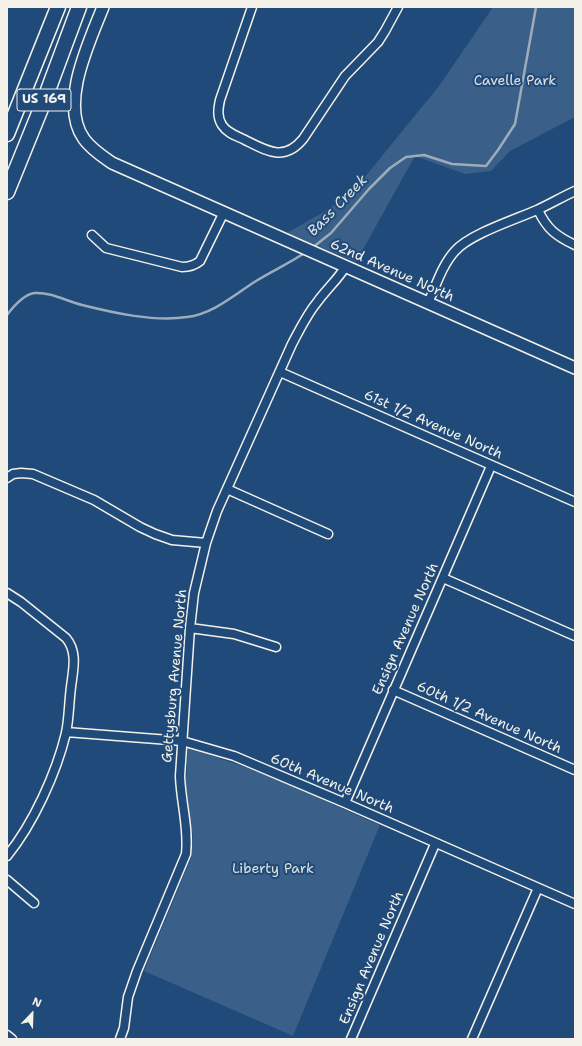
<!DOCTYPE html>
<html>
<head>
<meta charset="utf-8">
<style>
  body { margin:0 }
  #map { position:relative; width:582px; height:1046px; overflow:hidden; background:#1f4a7a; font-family:"Shantell Sans",sans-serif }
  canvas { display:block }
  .frame { position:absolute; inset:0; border:8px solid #f4f1e8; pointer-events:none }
  .north { position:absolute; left:12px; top:994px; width:40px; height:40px; -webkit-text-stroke:3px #1f4a7a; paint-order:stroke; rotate:23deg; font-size:11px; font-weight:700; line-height:16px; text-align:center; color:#f4f1e8 }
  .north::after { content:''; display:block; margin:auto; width:14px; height:18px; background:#f4f1e8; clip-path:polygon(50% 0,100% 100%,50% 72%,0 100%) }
</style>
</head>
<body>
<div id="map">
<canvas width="582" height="1046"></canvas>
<div class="frame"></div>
<div class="north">N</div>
</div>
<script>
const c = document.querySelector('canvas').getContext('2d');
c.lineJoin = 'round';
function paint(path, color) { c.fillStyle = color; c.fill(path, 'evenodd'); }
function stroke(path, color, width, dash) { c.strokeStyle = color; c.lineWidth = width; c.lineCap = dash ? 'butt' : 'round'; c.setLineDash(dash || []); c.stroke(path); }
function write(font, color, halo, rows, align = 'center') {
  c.font = font + ' "Shantell Sans",sans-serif'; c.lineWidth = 4; c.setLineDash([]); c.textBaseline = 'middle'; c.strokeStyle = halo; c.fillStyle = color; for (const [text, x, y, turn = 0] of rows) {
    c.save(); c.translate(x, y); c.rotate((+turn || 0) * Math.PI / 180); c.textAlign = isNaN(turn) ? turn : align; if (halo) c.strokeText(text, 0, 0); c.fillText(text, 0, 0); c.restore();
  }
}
paint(new Path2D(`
  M493,7H575V117L510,151L491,171L465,174L415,156L356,262L287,233L329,209L364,178L439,86Z
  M188,749C254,766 317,798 380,825L293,1036L144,971L191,858L193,838L185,793Z`), '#3a5f88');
stroke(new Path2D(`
  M312,248L331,233L369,189L390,168L406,157L424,155L452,164L486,166L498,150L515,124L536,7
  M7,315C13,307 24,294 35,293C51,292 66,301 82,305C114,313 154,322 187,317C213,314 234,295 256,281C272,271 290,263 306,252`), '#9cacbb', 2.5);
const street = new Path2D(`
  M252,7L220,100C218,109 217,117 222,125C227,133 237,136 245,140C267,151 284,162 303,139L345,76L378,42L385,31L398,7
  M538,210C547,229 556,236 575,245
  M92,235L106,248L182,267C189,267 194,266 200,261L224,212
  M428,303C436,286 442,265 455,251C470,234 514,220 537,210C550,204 562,197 575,191
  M280,372L575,502
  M7,478L13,474L21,473L33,474L94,500L140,527L155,534L172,540L206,543
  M227,489L328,534
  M443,578L575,636
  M7,593L21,602L66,638C78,652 73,670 71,687C69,702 69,719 66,733C56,774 33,824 7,856
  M190,628L234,634L276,647
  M393,690L575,770
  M66,732L182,741L234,756L345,803L575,904
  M345,803L491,466
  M7,880L34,903
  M7,1035L12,1039
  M120,1039L124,1028L128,997L137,971L186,854C189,828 181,803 180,776L190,628L194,593L206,543L217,511L292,344C300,329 307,314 318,301C327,289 338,279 346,266
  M351,1039L435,844
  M472,1039L538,888`);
const secondary = new Path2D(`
  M103,7C89,43 59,104 84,139C91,149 102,156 112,163L575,368`);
const highway = new Path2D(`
  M7,134L58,7
  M7,192L44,101L79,7`);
stroke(street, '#f4f1e8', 11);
stroke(secondary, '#f4f1e8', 14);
stroke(highway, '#f4f1e8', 17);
stroke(street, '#1f4a7a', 8);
stroke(secondary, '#1f4a7a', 11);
stroke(highway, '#1f4a7a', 14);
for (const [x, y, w] of [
  [44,100,54]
]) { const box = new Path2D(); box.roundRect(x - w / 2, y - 11, w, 22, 3); c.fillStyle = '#1f4a7a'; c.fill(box); stroke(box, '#f4f1e8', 1); }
write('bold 13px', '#f4f1e8', null, [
  ["US 169",44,100]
]);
write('14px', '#e1e2de', '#1f4a7a', [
  ["Cavelle Park",515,81],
  ["Liberty Park",273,869]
]);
write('14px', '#f4f1e8', '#1f4a7a', [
  ["62nd Avenue North",392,271,24],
  ["61st 1/2 Avenue North",433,425,24],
  ["Ensign Avenue North",406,629,-66],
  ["Gettysburg Avenue North",175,676,-85],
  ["60th 1/2 Avenue North",489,718,24],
  ["60th Avenue North",332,784,23],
  ["Ensign Avenue North",372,958,-67]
]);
write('italic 15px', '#dee0dd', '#1f4a7a', [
  ["Bass Creek",338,206,-46]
]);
</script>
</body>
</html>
